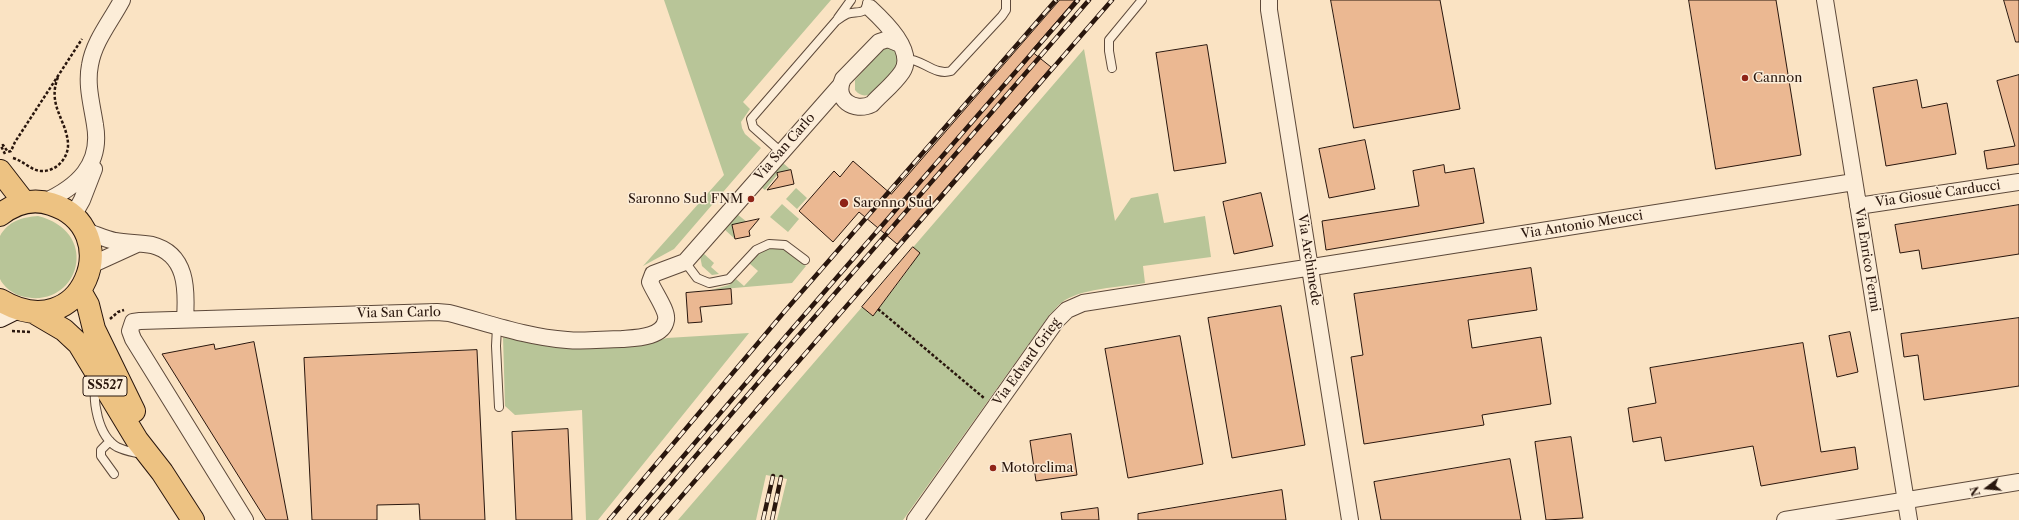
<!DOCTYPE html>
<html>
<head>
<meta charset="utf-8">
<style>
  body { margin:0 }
  #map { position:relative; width:2019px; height:520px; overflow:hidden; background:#fae3c3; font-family:"Libre Caslon Text",serif }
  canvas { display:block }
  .north { position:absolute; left:1967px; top:468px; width:40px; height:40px; -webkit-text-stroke:3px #fcedd8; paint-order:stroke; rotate:254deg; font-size:11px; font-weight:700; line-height:16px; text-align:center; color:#29160d }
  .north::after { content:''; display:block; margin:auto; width:14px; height:18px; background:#29160d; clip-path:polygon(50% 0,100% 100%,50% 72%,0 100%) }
</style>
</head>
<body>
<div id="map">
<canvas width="2019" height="520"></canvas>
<div class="north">N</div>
</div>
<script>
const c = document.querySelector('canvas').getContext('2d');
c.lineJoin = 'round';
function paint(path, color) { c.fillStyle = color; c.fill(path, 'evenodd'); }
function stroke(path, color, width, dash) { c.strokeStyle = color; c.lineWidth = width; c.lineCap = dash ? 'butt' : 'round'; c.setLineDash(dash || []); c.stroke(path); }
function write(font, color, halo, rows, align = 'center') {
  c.font = font + ' "Libre Caslon Text",serif'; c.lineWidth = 3; c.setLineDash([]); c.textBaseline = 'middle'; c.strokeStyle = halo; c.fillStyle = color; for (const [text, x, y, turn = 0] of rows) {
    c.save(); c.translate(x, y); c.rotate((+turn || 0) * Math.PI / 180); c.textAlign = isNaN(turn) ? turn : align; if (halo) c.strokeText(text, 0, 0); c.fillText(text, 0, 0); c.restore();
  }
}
paint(new Path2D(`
  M664,0H831L743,102L750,109L741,122L742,128L745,134L761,148L674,249L643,266L724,175Z
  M888,47L896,48L899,65C889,76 869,108 855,90V80L882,50Z
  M1084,49L1115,221L1131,198L1158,193L1164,223L1205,216L1211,257L1143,266L1145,283C1121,287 1080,288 1061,303C1057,306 1054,311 1050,314L903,520H777L787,479L766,475L756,520H678L862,307L873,316L911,266L903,259Z
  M783,163L791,170L777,173V175L765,190L761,187Z
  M796,188L807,198L797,209L786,199Z
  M782,204L799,219L788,232L770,217Z
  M737,214L747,222L732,225L735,239L724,229Z
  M38,216C104,233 77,312 21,296C13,294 3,286 0,279C0,271 0,245 0,236C8,221 23,217 38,216Z
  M781,247L787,250L806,266L792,283L711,290L729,285L736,279L744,286L758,271L749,263C759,252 766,248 781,247Z
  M703,253L714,263L711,267L719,274L712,275L702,266L700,256Z
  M749,333L598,520H586L582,410L515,415L505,406L503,337L551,347L575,349L642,345L667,338Z`), '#b8c598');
const building = new Path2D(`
  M1060,0H1075L1031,51L1051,67L897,244L859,212L833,242L799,211L834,171L840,177L853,161L891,194Z
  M1331,0H1440L1460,109L1354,128Z
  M1689,0H1776L1801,155L1716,169Z
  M2004,0H2019V42H2016Z
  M1207,45L1226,163L1174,171L1156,53Z
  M2019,75V164L1987,169L1984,151L2015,146L1997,81Z
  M1917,80L1922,108L1947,103L1956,154L1886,166L1873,88Z
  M1365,140L1375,189L1329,198L1319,149Z
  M1444,165L1445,173L1474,168L1484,223L1326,250L1322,221L1419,206L1413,171Z
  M791,170L794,184L767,190L778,177L777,173Z
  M1261,193L1273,246L1234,254L1223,202Z
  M2019,205V254L1922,269L1919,250L1900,253L1895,225Z
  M759,219L749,231L750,236L735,239L732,225Z
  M913,247L920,253L873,316L862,307Z
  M1531,268L1537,310L1468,320L1472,348L1541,337L1551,404L1482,415L1484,425L1364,444L1351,357L1363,355L1354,294Z
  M731,289L732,304L700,307L702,322L688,323L686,293Z
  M1281,306L1305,445L1232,458L1208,318Z
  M2019,318V386L1924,400L1918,355L1904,357L1901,334Z
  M1850,332L1858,372L1837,377L1829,336Z
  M1180,336L1203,464L1128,478L1105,349Z
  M254,342L288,520H266L162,354L214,344L215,349Z
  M1803,343L1821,452L1855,447L1858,469L1761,486L1753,446L1665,461L1661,437L1633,442L1628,408L1656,403L1650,368Z
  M477,350L485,520H420L419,504L377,505V520H312L304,358Z
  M568,429L572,520H516L512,432Z
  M1071,434L1077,475L1036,481L1030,441Z
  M1571,437L1583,518L1546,520L1535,442Z
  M1510,459L1521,520H1381L1374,482Z
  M1282,490L1286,520H1138V514Z
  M1098,508L1099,520H1062L1061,513Z`);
paint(building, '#ebb892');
stroke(building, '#29160d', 1);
const lane = new Path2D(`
  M838,18L851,0
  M906,59C923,59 934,76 951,71L1002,16L1006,10V0
  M1112,68L1109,51V40L1142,0
  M781,152L753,127L751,119L836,21C840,18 843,16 847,14C856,11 867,15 867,3
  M685,262L697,278L709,283L729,279L756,250L769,244L785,245L805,260
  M497,327L496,346L499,407
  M96,381C92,401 98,436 117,447C125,451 133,452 141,454
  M110,441L101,450V456L114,474`);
const street = new Path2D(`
  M1269,0V10L1350,520
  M1825,0L1909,520
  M870,8C884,21 916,51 902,72C894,84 881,94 872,104C854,113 833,99 843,79L879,42L888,39L900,44
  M44,202C77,187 102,165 95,125C92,105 86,85 90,65C94,41 111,21 122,0
  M1858,206L2019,182
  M73,216L82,200L94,169
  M85,231C95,234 105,239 115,241C127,243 140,243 152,245C187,254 187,289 185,319
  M91,265L137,244
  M245,520L133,339L130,331L133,322L140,321L437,312L449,313C488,323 526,337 567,340C585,342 604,339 622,339C635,338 663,338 666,320C668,311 654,292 650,282L653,274L685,262L840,86
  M915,520L1056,321L1067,310L1083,303L1854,182
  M1785,520L2019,482`);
const secondary = new Path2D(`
  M0,316L14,309`);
const primary = new Path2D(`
  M0,171L24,202
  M0,215C15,203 33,198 51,204C128,228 83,350 0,300
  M80,291L88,305L94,329L134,411
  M35,313L64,330L79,344L137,440L162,472L193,520`);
stroke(lane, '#5d493a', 10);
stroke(street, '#5d493a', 18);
stroke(secondary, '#29160d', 24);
stroke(primary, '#29160d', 24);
stroke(new Path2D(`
  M5,154L1,146L3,145L8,152L11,151L15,142L82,39
  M13,158C24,161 30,170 41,171C56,172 69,158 68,143C66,119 47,105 58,77
  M878,309L984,398
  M110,319L118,312L124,310
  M12,331L31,332`), '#29160d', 2.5, [3, 2]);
stroke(lane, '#fcedd8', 8);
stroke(street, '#fcedd8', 16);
stroke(secondary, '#fcedd8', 22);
stroke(primary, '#edc282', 22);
const rail = new Path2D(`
  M609,520L785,311L1056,0
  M629,520L786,336L1078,0
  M641,520L792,343L1089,0
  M661,520L1112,0
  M763,520L773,476
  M772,520L781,477`);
stroke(rail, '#29160d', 4.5);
stroke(rail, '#fcedd8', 3, [9]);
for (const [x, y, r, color] of [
  [1745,78,4,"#8f2418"],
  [751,199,4,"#8f2418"],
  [844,203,5,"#8f2418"],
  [993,468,4,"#8f2418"]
]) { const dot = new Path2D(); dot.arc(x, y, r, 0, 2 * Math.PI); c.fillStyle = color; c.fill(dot); stroke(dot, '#fcedd8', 1.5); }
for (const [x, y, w] of [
  [105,386,44]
]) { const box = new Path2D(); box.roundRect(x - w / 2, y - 10, w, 20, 3); c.fillStyle = '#fcedd8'; c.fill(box); stroke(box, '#29160d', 1); }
write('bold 12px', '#29160d', null, [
  ["SS527",105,386]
]);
write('13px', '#29160d', '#fcedd8', [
  ["Cannon",1753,78],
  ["Saronno Sud FNM",743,199,"right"],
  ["Saronno Sud",853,203],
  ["Motorclima",1001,468]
], 'left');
write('13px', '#29160d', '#fcedd8', [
  ["Via San Carlo",785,147,-49],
  ["Via Giosuè Carducci",1938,194,-8],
  ["Via Antonio Meucci",1582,225,-9],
  ["Via Archimede",1309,260,81],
  ["Via Enrico Fermi",1867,260,81],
  ["Via San Carlo",399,313,-1],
  ["Via Edvard Grieg",1027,362,-54]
]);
</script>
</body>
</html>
